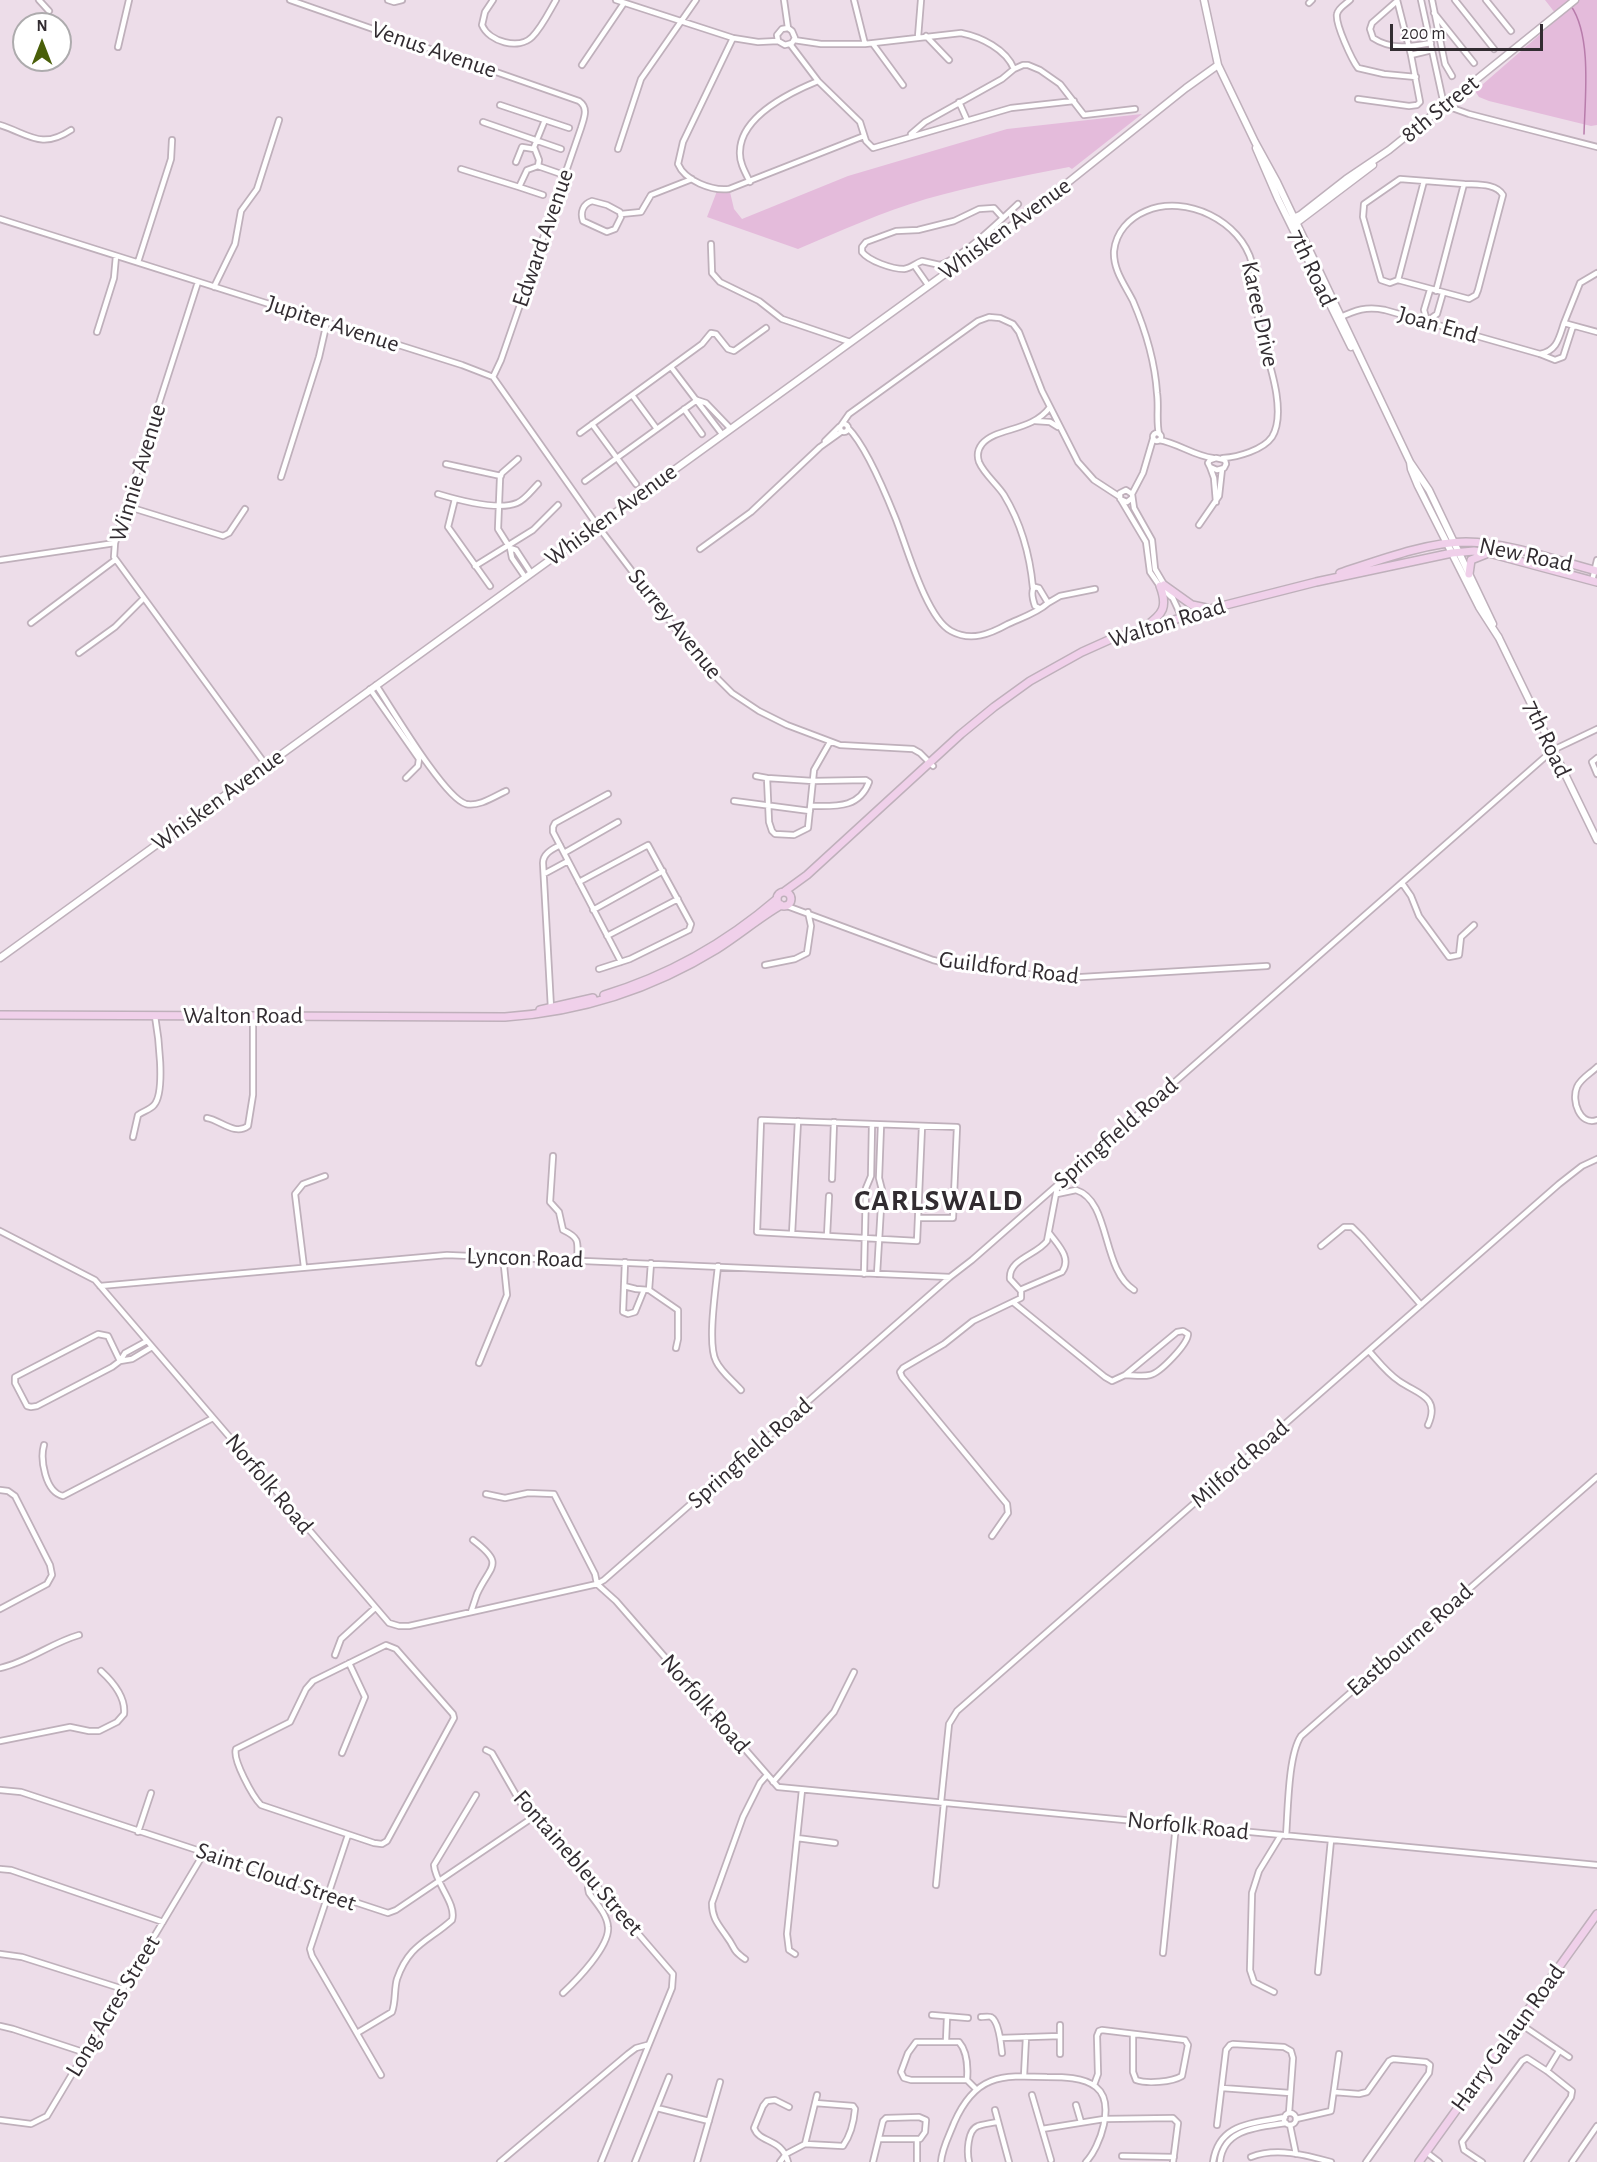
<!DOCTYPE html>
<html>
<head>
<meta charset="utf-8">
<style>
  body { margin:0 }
  #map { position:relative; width:1597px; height:2162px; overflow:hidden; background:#eddde9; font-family:"Alegreya Sans",sans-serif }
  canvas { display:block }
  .north { position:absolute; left:12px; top:12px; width:60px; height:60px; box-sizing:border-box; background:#fff; border:2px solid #adabad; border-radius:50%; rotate:0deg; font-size:16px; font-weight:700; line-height:24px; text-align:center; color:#322c31 }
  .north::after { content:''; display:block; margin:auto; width:21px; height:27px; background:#495f09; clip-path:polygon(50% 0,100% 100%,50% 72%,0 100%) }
  .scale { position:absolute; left:1390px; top:24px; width:153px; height:27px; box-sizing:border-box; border:3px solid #322c31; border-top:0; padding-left:8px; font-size:18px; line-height:21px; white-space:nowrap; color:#322c31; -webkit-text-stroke:4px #fff; paint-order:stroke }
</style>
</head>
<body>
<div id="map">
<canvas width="1597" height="2162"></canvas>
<div class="north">N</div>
<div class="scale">200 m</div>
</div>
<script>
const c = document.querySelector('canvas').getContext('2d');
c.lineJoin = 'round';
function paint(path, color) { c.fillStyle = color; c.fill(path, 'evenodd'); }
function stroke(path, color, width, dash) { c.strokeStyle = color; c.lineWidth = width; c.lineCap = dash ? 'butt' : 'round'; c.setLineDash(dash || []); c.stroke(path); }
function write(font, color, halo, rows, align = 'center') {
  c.font = font + ' "Alegreya Sans",sans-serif'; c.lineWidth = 6; c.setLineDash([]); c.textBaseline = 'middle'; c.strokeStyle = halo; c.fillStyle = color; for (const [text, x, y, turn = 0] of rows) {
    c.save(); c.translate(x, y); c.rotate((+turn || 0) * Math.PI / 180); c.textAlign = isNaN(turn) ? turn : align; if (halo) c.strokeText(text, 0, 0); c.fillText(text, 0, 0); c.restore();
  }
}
paint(new Path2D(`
  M1545,0H1597V125L1591,126L1489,101L1479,97L1475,91L1559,18Z
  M1142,114L1072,169L1069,167C1021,176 973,186 926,199C882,212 840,231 798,249L707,217L717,191L730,192L734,209L742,219L848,176L1007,129Z`), '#e4bbdb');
stroke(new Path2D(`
  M1571,6C1592,36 1585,98 1584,134`), '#b87cab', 1.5);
const minor = new Path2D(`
  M39,0L49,11
  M290,0L579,101C589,108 584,118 581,128L501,360L493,377
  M388,0L394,2L402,0
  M493,0L485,12L482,25C489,42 519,50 532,37C542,27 549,12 556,0
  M616,0L733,38L758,42L778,41
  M784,0L788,28L792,31L795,38L792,43L785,45L778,41L777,35L782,29L788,28
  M854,0L865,44
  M1350,0C1346,4 1338,8 1337,14C1335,24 1352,60 1358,68L1384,74L1416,77
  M1421,0L1444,105L1469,114L1597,147
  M1432,0L1445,64L1452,76
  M1455,0L1494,49
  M1486,0L1511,31
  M1397,1L1372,23L1370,29L1373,38C1391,50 1411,47 1431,43
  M1309,3L1312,0
  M1434,13L1474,63
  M926,36L949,60
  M918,37L921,0
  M733,38L683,142L678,164C685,181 712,191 729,189L864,136
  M794,40L821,44H865L961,33C981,37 1006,49 1014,69
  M790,44L818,81L860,122L866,141L873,148L1011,108L1074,101
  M873,44L903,85
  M118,47L129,0
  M1411,55L1432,50
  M582,65L624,3
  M1358,99L1409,106L1417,105L1420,102L1411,55L1397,0
  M959,102L967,120
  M500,105L569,128
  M545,120L534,147L539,160L538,166L564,175
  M483,122L561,149
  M0,125C29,134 41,150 71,130
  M911,134L925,122L1002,79L1014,69L1023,65H1028L1040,70L1060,84L1084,115L1135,109
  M618,149L641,79L696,0
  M516,162L522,147L534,149
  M538,166L527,170L519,187L543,195
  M461,169L519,187
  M750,182C745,172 739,162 740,151C741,116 791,92 818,81
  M592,201L607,205L620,212L621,217L615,229L607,232L583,221C580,212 583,204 592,201Z
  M621,214L641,212L651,195L692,179
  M1003,218L994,208L979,209L954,221L918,230L896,231L866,242L862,247V252C869,261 892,269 904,269C911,268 916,263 922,261L940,265C964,256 999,222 1018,204
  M0,219L462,365L493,377L597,525L700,661L732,693L759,711L787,725L840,745L913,749L920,753L933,766
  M711,244L712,273L720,282L759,301L782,319L850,342
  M138,262L171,159L172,140
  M914,265L928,285
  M1597,273L1580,283L1564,323L1597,332
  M1398,280L1424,181
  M198,282L126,506L115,543L114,557L266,765
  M214,287L235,244L241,211L257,189L279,120
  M1436,291L1464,184L1400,179L1364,204L1363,217L1381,280L1390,283L1398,280L1469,299L1476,295L1478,290L1503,195C1496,183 1477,185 1464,184
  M1339,318C1355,310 1367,306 1385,310L1540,354L1555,360L1563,357L1573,326
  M1427,321L1437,314L1443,293
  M1427,321L1424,310L1430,290
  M97,332L114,278L116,256
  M1540,354C1557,351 1559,338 1564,323
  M671,367L722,434
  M632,395L657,429
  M697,400L706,403L730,428
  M684,409L702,434
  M1035,421L1050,422L1058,427
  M840 428a4 4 0 1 1 8 0a4 4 0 1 1-8 0Z
  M592,424L636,484
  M842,424L849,414L978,321L989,317L1000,318L1013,324L1019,332L1042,391L1078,462L1094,480L1120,497
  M848,428C866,446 885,492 895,517C906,544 926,618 951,631C971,642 990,634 1008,624C1021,618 1037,613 1048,603L1039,588L1035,587C1030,590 1033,600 1035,606L1039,608
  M580,433L702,344L711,333L716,334L728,349L734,351L766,328
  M1153 437a4 4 0 1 1 8 0a4 4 0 1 1-8 0Z
  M1159,434C1156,420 1159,407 1157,393C1155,363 1145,329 1133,301C1125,285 1113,270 1114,251C1116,232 1129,218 1146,211C1186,194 1241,221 1252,263C1258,285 1255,308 1260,331C1267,357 1288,411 1272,437C1263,450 1238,457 1223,458
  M1159,440C1178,443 1194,456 1213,458
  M825,441L839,427
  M1216,458L1225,460L1226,464L1224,468L1217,470L1210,467L1208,463L1210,460Z
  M518,459L502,473L500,478L498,529L510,548L516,550L531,573
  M446,464L501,476
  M1210,467L1214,478L1216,502
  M281,477L319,357L327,322
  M585,481L697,400
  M438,494C458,500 498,511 517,503C525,500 532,490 538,484
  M1132,494L1143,473L1153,439
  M1132,498L1127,502L1120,499V493L1126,490L1132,494L1134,508L1152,540L1155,569L1165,586
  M455,499L448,527L490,586
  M1121,500L1146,542L1150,572L1159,585L1171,597
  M126,506L223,536L229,533L245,509
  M1199,525L1219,496L1222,469
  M510,548L512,558L525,577
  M700,549L751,512L820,447L841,432
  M0,560L115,543
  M475,566L533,530L558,505
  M1592,581L1597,560
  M1033,588C1030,556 1021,523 1004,495C997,484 984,474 979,462C977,456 978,449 982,444C996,427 1032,432 1050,407
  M1170,592L1183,620
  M1048,603L1060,596L1095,589
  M31,623L115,560
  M79,653L115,627L144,598
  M376,685C391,707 444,798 466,804C479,807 495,796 506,791
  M370,689L419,759L418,766L406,778
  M1597,758L1592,762L1597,774
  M756,776L767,778
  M608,794L555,823L553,827V832L621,962
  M734,801L810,811
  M811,806C835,806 859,809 869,782L866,780L813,781L767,778L769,822L772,831L775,834L794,835L808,828L814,770L830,742
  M564,853L618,822
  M544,874L568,861
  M579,882L648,845L691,924L689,930L630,959L599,969
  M1402,883L1411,896L1419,916L1449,957L1459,955L1461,937L1474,925
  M787,906L933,960L963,967L1065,978L1267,966
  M593,910L663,871
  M607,936L678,899
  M765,965L795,959L807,953L811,926L808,912
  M551,1008L543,863C543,853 553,849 560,845
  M1597,1067C1591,1073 1580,1079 1577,1087C1571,1101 1580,1126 1597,1120
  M207,1118C220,1120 235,1136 248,1126L253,1095V1016
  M133,1137L138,1115C143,1111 150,1110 154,1105C166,1092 158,1033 155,1016
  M553,1156L550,1202L559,1212L563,1230C580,1238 578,1242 577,1260
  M832,1179L834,1122
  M1057,1194L1076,1190C1111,1201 1101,1269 1134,1290
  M918,1218H953L957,1127L761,1120L757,1232L917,1241L922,1126
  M0,1231L95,1280L389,1623L399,1626H409L597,1584L616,1601L778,1787L1597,1865
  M792,1234L798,1121
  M827,1236L829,1196
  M1321,1246L1344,1227H1352L1362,1237L1421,1305
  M625,1262L623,1312L628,1314L635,1312L644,1290
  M718,1266C716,1287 707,1344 716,1361C721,1372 733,1381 741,1390
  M304,1267L295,1194L303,1184L325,1176
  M864,1274L866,1188L871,1176L872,1124
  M877,1274L882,1190L879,1178L881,1125
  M100,1286L447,1255L950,1277
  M624,1286L636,1289L649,1290L678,1310V1339L676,1348
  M649,1290L651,1263
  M1020,1290L1062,1272C1072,1258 1058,1245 1050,1234
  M1014,1303L1105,1377L1112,1381L1125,1375L1177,1332L1183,1331L1188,1334C1188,1344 1160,1373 1150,1375C1142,1377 1133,1375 1125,1375
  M98,1334L108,1336L120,1361L112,1367L37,1406L31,1407L27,1406L15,1383V1377Z
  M147,1341L125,1353L120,1361L132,1359L152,1347
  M1369,1351C1378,1361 1387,1373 1399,1381C1417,1394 1441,1396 1428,1425
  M479,1363L507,1295L503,1256
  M44,1445C40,1459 45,1492 63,1496L213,1418
  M0,1490L8,1491L15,1496L50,1565L52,1575L47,1584L0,1609
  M486,1494L505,1498L528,1493L554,1494L595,1574L597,1584L604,1580L950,1277L972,1260L1553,750L1597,729
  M992,1536L1008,1513L1007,1504L902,1377L900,1372L903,1368L944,1344L973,1321L1021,1298V1291L1010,1279C1008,1259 1037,1255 1047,1241L1058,1183
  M471,1612C473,1606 475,1600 477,1594C490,1565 506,1565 473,1540
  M386,1645L396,1649L453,1714L454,1718L387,1841L382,1844L374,1843L261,1805C253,1797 232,1759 236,1749L290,1722L306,1689L313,1681Z
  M335,1655L341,1639L375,1608
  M0,1668C28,1662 51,1643 79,1635
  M0,1741L70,1727L89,1731H99L117,1722L124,1714C126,1697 113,1682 101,1671
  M486,1750L492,1753L523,1807L532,1818L548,1829L673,1974L672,1988L601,2162
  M342,1753L365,1697L349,1663
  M773,1782L834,1712L854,1672
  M0,1790L21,1792L388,1913L396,1910L532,1818
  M941,1802L949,1724L957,1711L1559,1184L1582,1166L1597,1159
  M138,1832L151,1793
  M348,1835L310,1949L312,1956L381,2075
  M1286,1836C1288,1811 1288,1755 1301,1736L1597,1477
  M797,1838L835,1843
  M0,1869L11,1870L163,1922
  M936,1885L944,1803
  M1163,1953L1176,1825
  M0,1954L22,1957L123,1989
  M795,1954L789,1950L787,1934L802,1790
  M745,1959C731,1949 736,1949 727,1937C719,1925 712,1919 712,1903L743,1817L760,1783L767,1775
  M1318,1972L1331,1840
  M1274,1992L1254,1982L1250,1970L1252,1893L1259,1871L1281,1835
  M563,1993C577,1980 610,1946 608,1927C607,1914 596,1903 589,1893L588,1888L591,1880
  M932,2015L968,2018
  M981,2017C982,2017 990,2016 991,2017C999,2021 1001,2045 1002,2053
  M1519,2023L1569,2057
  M1060,2025V2054
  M0,2026L13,2029L86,2053
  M357,2033L392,2012C396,2001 394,1989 397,1979C409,1944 429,1941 452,1920C457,1904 435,1883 434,1865L476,1795
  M1000,2038L1060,2036
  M946,2041L947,2017
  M1547,2071L1559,2051
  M1024,2076L1026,2037
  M967,2080H911L904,2078L901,2072L908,2053L916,2042H959C967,2051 968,2068 967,2080L976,2089
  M1094,2085L1098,2074L1097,2036L1099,2031L1102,2030L1185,2040L1188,2045L1182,2076C1172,2082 1147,2084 1136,2080L1133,2072V2035
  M1222,2088L1290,2093
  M1334,2092L1359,2094L1367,2092L1389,2061L1393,2059L1426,2062L1430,2065L1429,2073L1366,2162
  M1032,2095L1051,2160
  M1076,2105L1081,2122
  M657,2108L709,2121
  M995,2110L1009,2162
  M1284 2119a6 6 0 1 1 12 0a6 6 0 1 1-12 0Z
  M1296,2119L1331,2111L1339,2054
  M0,2120L31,2124L47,2116L204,1853
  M1217,2125L1226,2050L1230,2045L1233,2044L1284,2047L1291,2051L1293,2058L1289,2113
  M1290,2125L1296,2154
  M1042,2129L1104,2119L1173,2118L1178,2123L1173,2162
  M917,2139V2162
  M805,2144L843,2146C850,2136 854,2121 855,2109L853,2106L815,2103
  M1426,2152L1439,2162
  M1122,2156L1174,2157
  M1251,2157C1276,2147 1306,2155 1331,2162
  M500,2162L628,2054L636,2048L647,2045
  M635,2162L669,2077
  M697,2162L720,2082
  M780,2162L786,2154L805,2144L817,2095
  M788,2162C781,2137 760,2144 754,2128L763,2106L767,2101L775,2100L789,2107
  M873,2162L883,2121L886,2118L919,2117L926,2120L925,2132L920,2139H880
  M941,2162C942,2148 949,2136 954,2123C975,2075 1000,2075 1047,2077C1062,2077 1084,2077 1096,2087C1116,2103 1100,2147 1086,2162
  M969,2162C967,2153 967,2130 978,2126C984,2124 991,2123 997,2122
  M1213,2162C1219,2122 1253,2124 1285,2117
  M1220,2162C1223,2128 1260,2127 1286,2123
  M1482,2162L1464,2150L1462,2142L1522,2061L1527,2058L1547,2071L1572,2091L1571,2097L1527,2162
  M1572,2162L1597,2126`);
const tertiary = new Path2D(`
  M1204,0L1218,65L1255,142L1277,182L1410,462L1411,469L1418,486L1479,607L1499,638
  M1256,148L1278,199L1351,347
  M1289,220L1300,215L1346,179L1389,150L1575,0
  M1295,224L1373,165
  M1410,462L1429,490L1493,624
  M1498,636L1597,840
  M0,958L1036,208L1186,88L1218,65`);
const secondary = new Path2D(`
  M1340,573C1377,561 1427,542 1466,542C1510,543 1555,560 1597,571
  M1469,574L1471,560L1486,554
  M1164,585L1192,605L1206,608
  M1146,626C1163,614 1168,607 1160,586
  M785,891L807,875L961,734L994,707L1030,681L1082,652L1111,639L1210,609L1316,582L1452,553L1474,551L1489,553L1597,582
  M777 899a7 7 0 1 1 14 0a7 7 0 1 1-14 0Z
  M604,995C667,976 727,942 777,899
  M540,1010L593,998
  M0,1015L505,1017C580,1012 652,989 717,949C739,935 759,918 781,905
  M1419,2162L1597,1914`);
stroke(minor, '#bfb0bb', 8);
stroke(tertiary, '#bfb0bb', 9);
stroke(secondary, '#bfb0bb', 10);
stroke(minor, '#fff', 4.5);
stroke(tertiary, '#fff', 6);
stroke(secondary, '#f0d0ea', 7);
write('24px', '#322c31', '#fff', [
  ["Venus Avenue",434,50,19],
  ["8th Street",1440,109,-39],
  ["Whisken Avenue",1005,229,-36],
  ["Edward Avenue",543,238,-71],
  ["7th Road",1312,268,65],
  ["Karee Drive",1260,314,78],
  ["Jupiter Avenue",333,324,18],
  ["Joan End",1438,325,16],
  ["Winnie Avenue",138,473,-73],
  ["Whisken Avenue",611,515,-36],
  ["New Road",1526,555,12],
  ["Walton Road",1167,623,-17],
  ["Surrey Avenue",675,624,51],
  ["7th Road",1547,739,65],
  ["Whisken Avenue",218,800,-36],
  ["Guildford Road",1009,968,7],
  ["Walton Road",243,1016],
  ["Springfield Road",1116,1133,-41],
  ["Lyncon Road",525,1258,2],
  ["Springfield Road",750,1453,-41],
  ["Milford Road",1240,1464,-41],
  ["Norfolk Road",269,1484,50],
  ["Eastbourne Road",1410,1640,-41],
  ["Norfolk Road",705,1704,49],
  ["Norfolk Road",1188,1826,6],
  ["Fontainebleu Street",578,1863,49],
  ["Saint Cloud Street",276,1877,19],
  ["Long Acres Street",113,2006,-59],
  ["Harry Galaun Road",1508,2038,-54]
]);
c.letterSpacing = '1.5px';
write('bold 30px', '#322c31', '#fff', [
  ["CARLSWALD",939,1201]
]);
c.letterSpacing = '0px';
</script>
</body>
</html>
